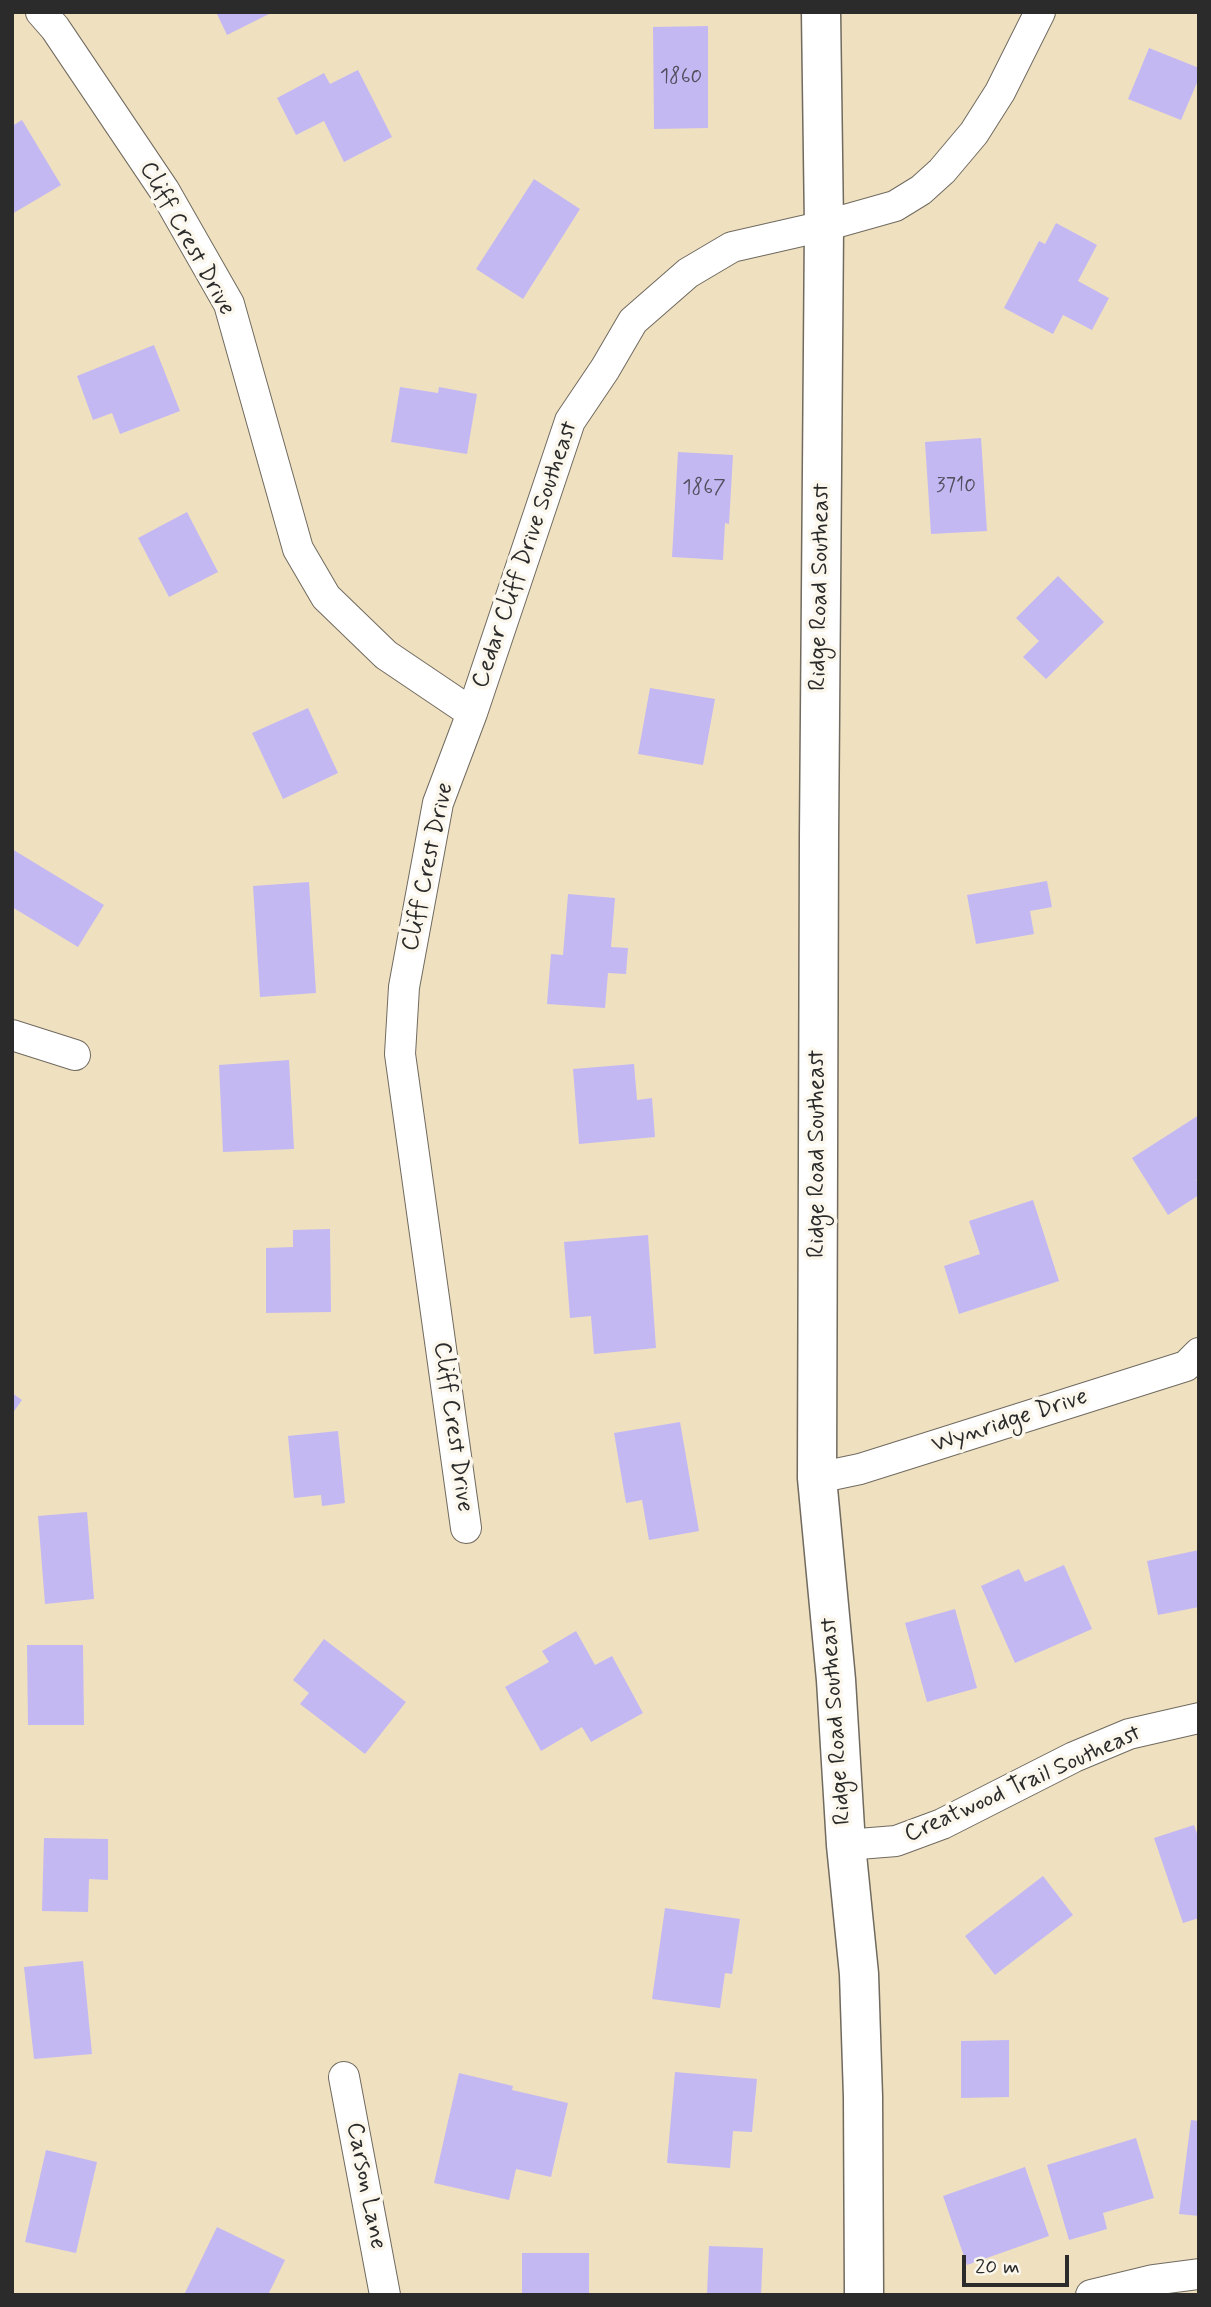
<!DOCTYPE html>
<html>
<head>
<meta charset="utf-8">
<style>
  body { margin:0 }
  #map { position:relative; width:1211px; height:2307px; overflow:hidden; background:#efe0c0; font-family:Mynerve,sans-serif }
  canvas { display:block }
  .frame { position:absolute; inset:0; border:14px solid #2b2b2b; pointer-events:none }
  .scale { position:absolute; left:962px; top:2255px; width:107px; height:32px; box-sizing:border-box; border:4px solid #2b2b2b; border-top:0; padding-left:9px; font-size:21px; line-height:24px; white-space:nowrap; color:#2b2b2b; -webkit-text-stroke:5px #fbf7ec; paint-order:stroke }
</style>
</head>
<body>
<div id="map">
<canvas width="1211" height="2307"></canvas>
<div class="frame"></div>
<div class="scale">20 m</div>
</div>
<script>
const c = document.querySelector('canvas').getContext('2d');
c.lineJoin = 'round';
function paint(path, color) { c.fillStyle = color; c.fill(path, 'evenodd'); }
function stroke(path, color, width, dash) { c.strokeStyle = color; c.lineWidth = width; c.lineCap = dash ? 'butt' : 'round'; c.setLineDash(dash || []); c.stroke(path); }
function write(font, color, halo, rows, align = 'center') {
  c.font = font + ' Mynerve,sans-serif'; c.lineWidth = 7; c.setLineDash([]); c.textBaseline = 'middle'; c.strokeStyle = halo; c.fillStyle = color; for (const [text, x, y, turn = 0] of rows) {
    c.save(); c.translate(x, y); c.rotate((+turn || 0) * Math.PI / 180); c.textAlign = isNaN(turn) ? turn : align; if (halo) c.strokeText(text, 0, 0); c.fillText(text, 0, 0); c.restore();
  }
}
paint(new Path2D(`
  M216,12H273L227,35Z
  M708,26V128L654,129L653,27Z
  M1149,48L1199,68V78L1181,120L1128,99Z
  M358,70L392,137L344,162L324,121L296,135L277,98L324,73L330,84Z
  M22,120L61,185L12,214V126Z
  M534,179L580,209L523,299L476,269Z
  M1056,223L1097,245L1078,281L1109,298L1092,330L1063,315L1053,334L1004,308L1039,241L1045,244Z
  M154,345L180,411L120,434L112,413L93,420L77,376Z
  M400,387L438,393L439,387L477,394L467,454L391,442Z
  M981,438L987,531L931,534L925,442Z
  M678,452L733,455L729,524L725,523L723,560L672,557Z
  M187,512L218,572L169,597L138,538Z
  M1058,576L1104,622L1046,679L1023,657L1039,641L1016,618Z
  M650,688L715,699L703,765L638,754Z
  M308,708L338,773L283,799L252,733Z
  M12,849L104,905L78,947L12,907Z
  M1047,881L1052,907L1030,911L1034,934L976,944L967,895Z
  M309,882L316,993L260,997L253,886Z
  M568,894L615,898L611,947L628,948L626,974L608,973L605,1008L547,1004L551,954L563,955Z
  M289,1060L294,1149L223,1152L219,1065Z
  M634,1064L637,1100L652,1098L655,1137L579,1144L573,1069Z
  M1199,1115V1179L1196,1180L1199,1184V1195L1168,1215L1132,1158Z
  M1033,1200L1059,1281L959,1314L944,1266L980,1254L969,1221Z
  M330,1229L331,1312L266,1313V1248L293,1247V1230Z
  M648,1235L656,1348L594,1354L591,1316L570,1318L564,1242Z
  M12,1393L22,1400L12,1414Z
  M680,1422L699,1531L649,1540L642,1500L626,1503L614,1433Z
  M338,1431L345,1503L322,1506L321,1495L294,1498L288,1436Z
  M87,1512L94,1599L45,1604L38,1516Z
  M1199,1550V1607L1158,1615L1147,1561Z
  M1064,1565L1092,1629L1015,1663L981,1586L1019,1569L1025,1582Z
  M955,1609L977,1688L927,1702L905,1623Z
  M576,1631L595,1665L612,1656L643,1713L591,1742L582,1727L541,1751L505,1687L549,1662L542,1651Z
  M324,1639L406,1702L365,1754L300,1704L309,1693L293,1680Z
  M27,1645H83L84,1725H28Z
  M1194,1825L1199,1839V1918L1183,1923L1154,1838Z
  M44,1838L108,1839V1880L89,1879L88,1912L42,1911Z
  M1043,1876L1073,1915L995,1975L965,1936Z
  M665,1908L740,1919L732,1974L725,1973L720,2008L652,1999Z
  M83,1961L92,2054L34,2059L24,1967Z
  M1009,2040V2097L961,2098V2041Z
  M675,2072L757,2079L752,2132L733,2131L730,2168L667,2163Z
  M459,2073L513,2086L512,2090L568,2103L551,2177L516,2169L509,2200L434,2183Z
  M1191,2120L1199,2121V2216L1179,2214Z
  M1136,2138L1154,2198L1103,2213L1107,2229L1069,2240L1047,2165Z
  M46,2150L97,2162L76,2253L25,2242Z
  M1025,2167L1049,2236L967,2265L943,2196Z
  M217,2227L285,2260L268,2295H184Z
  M709,2246L763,2248L761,2295H707Z
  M522,2253H589V2295H522Z`), '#c4b8f3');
const street = new Path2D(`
  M41,12L55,28L164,190L229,304L298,549L326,597L386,655L472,713
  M12,1035L75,1055
  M817,1478L860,1469L914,1452L1186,1366L1199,1353
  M466,1528L400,1054L404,987L438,803L472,713L570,421L605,369L633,321L688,273L732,247L824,226L895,206L921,190L942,171L974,133L1000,92L1040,12
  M846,1845L896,1841L942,1824L1074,1757L1129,1734L1199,1718
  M344,2077L385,2295
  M1091,2295L1153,2280L1199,2274`);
const secondary = new Path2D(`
  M821,12L824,226L819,836L817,1478L836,1680L846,1845L859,1974L863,2097L864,2295`);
stroke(street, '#706a5f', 32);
stroke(secondary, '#706a5f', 41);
stroke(street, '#fff', 30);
stroke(secondary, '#fff', 38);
write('21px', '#514e5d', null, [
  ["1860",681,78],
  ["3710",956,487],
  ["1867",704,489]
]);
write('24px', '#2b2b2b', '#fbf7ec', [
  ["Cliff Crest Drive",186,239,61],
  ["Cedar Cliff Drive Southeast",526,555,-71],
  ["Ridge Road Southeast",821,587,-89],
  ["Cliff Crest Drive",429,867,-78],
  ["Ridge Road Southeast",818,1154,-90],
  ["Wynridge Drive",1010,1422,-18],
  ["Cliff Crest Drive",452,1427,82],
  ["Ridge Road Southeast",837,1721,-94],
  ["Creatwood Trail Southeast",1023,1785,-24],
  ["Carson Lane",365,2186,79]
]);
</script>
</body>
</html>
